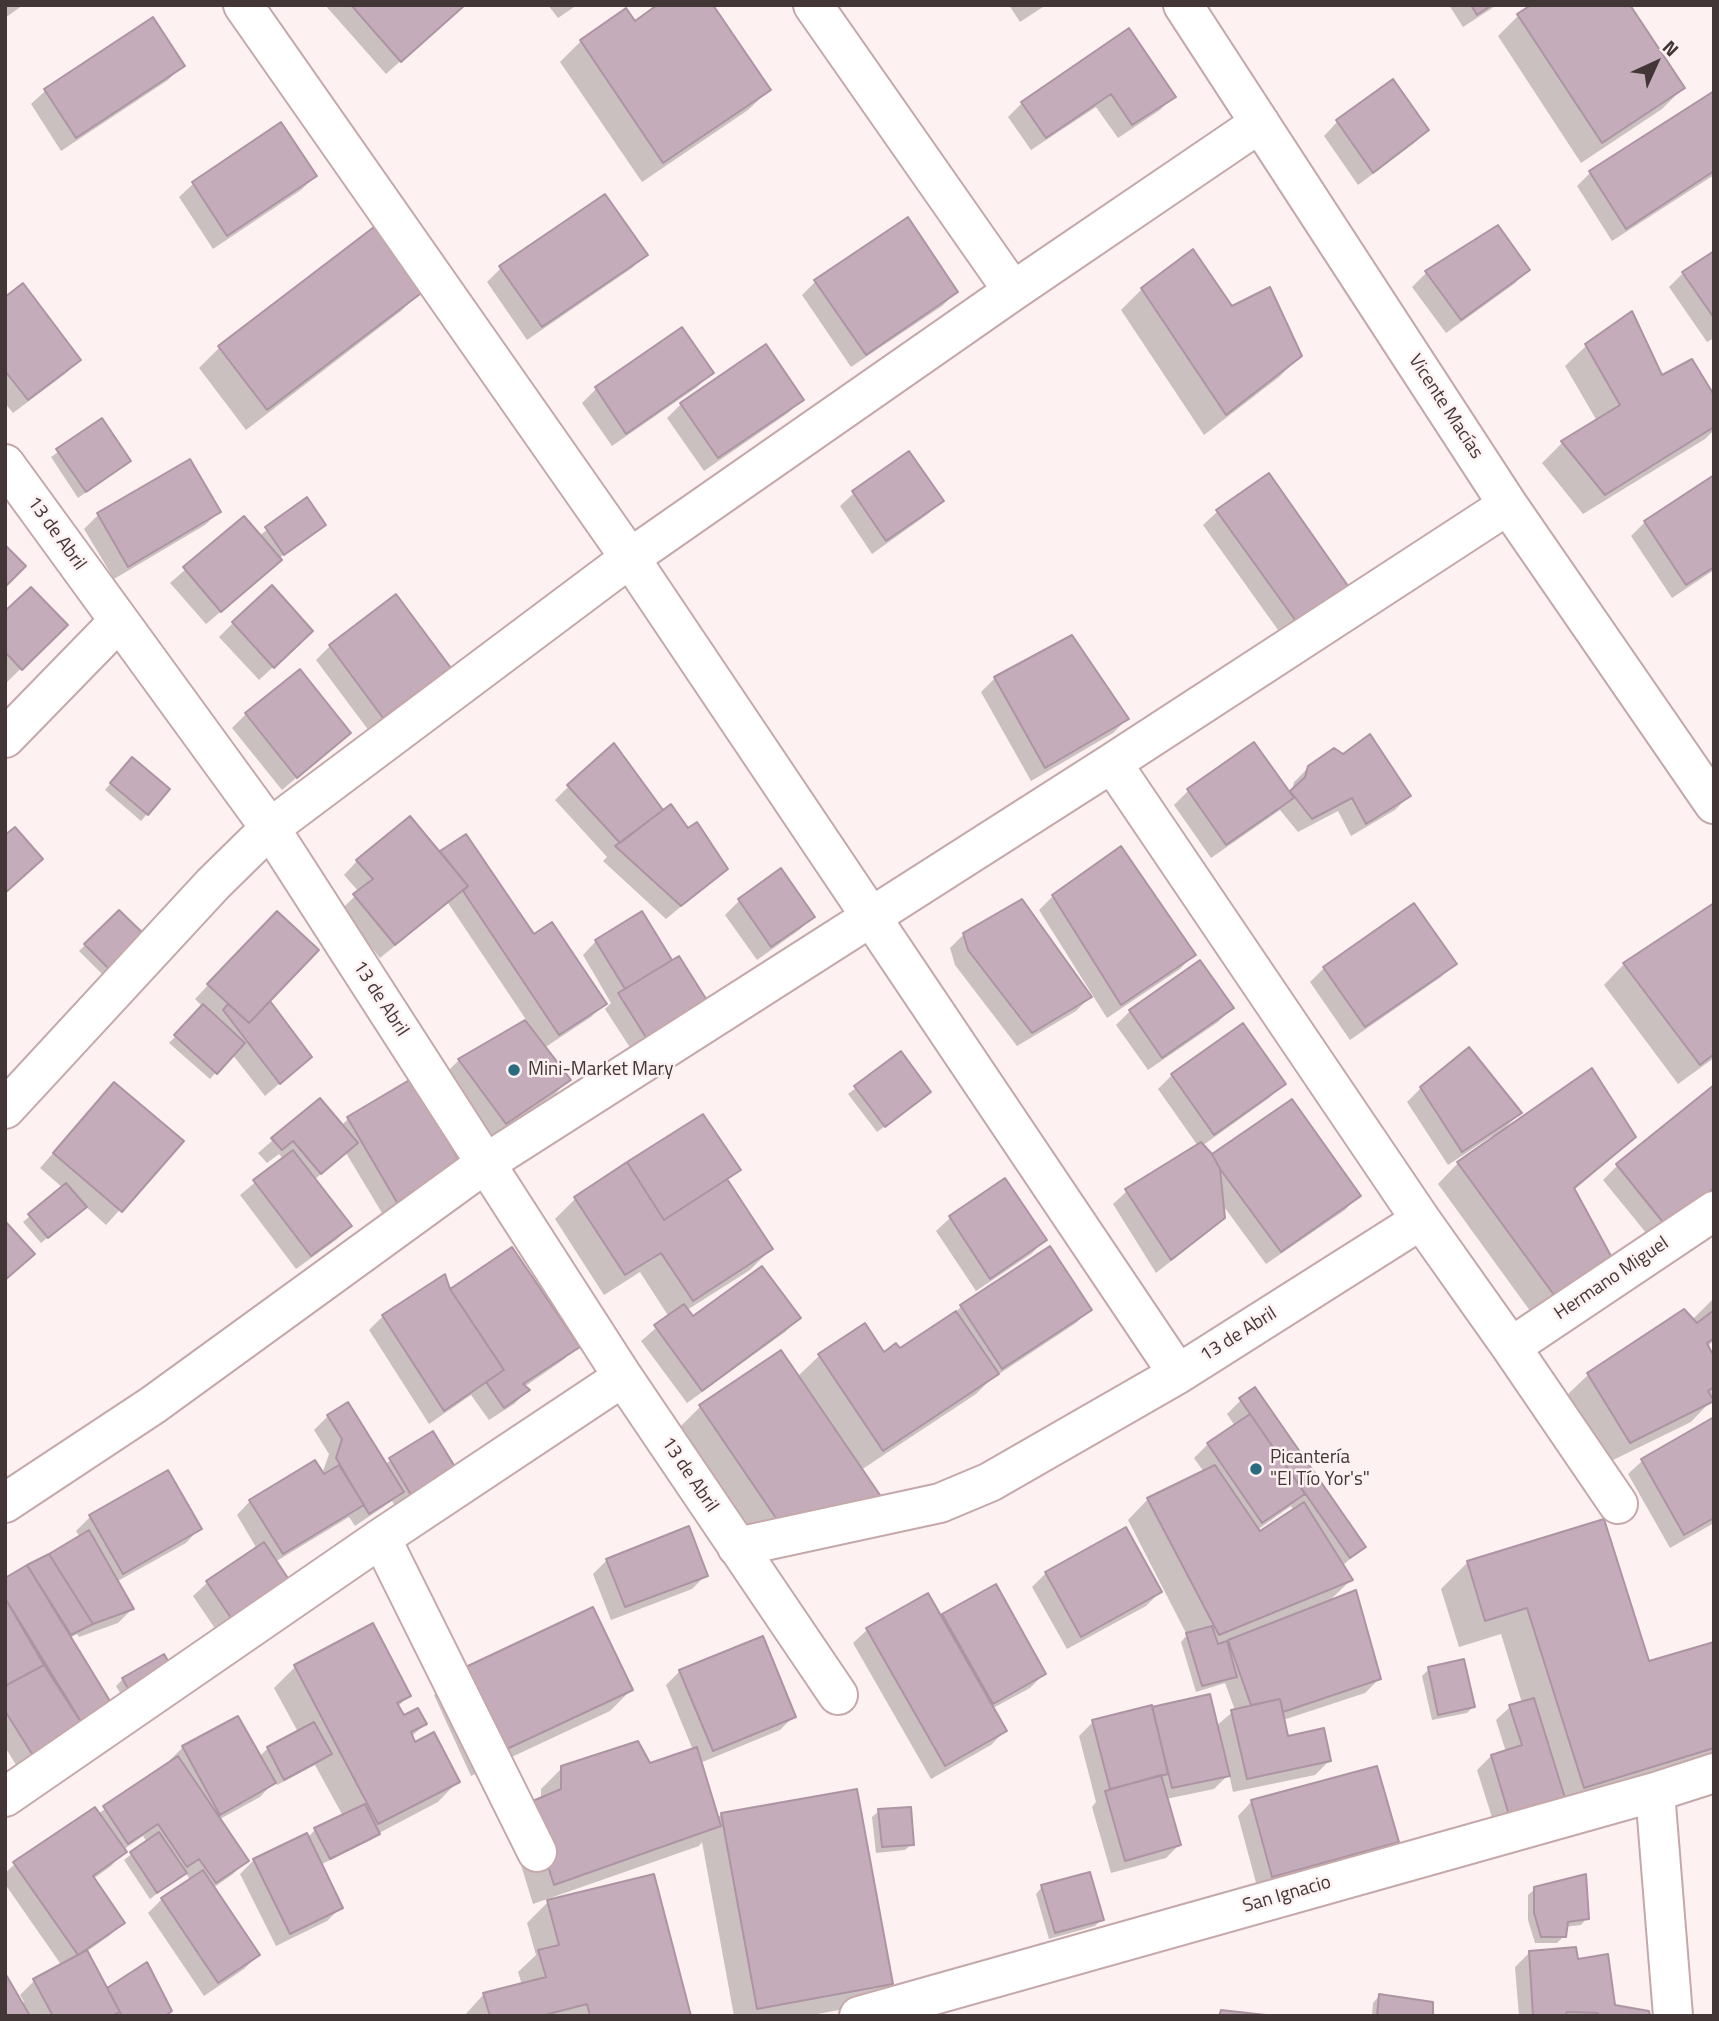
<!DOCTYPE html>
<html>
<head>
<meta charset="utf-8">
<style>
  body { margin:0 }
  #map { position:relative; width:1719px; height:2021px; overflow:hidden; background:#fdf1f1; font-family:"Titillium Web",sans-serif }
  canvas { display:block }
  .frame { position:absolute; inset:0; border:7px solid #423637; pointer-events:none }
  .north { position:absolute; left:1621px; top:28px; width:70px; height:70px; -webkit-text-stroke:5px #fdf1f1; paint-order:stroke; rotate:45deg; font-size:19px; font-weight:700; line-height:28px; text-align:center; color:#423637 }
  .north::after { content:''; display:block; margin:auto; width:24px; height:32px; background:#423637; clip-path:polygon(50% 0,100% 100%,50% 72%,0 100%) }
</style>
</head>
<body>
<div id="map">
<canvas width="1719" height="2021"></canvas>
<div class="frame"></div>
<div class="north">N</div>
</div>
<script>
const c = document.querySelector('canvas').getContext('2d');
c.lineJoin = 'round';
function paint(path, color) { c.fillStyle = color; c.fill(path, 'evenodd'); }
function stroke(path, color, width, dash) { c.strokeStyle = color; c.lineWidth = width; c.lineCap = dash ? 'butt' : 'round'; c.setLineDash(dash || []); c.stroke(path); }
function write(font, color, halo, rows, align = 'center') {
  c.font = font + ' "Titillium Web",sans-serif'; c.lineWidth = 5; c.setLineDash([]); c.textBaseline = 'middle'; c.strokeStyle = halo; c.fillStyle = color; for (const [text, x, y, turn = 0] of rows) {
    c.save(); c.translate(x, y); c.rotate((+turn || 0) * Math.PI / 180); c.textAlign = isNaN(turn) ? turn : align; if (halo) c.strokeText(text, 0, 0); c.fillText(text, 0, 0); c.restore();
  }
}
paint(new Path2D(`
  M5,5H23L5,18Z
  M325,5H463L386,74Z
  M548,5H577L558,18Z
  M1009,5H1046L1020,22Z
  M1449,5H1497L1463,27Z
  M626,11L634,23L769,90L748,110L642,182L560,62L581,41Z
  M1518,16L1683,88L1662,109L1581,163L1498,36Z
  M152,20L182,66L168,80L61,151L31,104L45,91Z
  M1129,30L1174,96L1160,110L1118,138L1096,107L1031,150L1008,117L1022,103Z
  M1714,93V175L1612,241L1577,186L1591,172Z
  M1337,122L1427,130L1413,144L1358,185L1324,136Z
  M280,125L315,176L301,190L213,249L179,197L193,184Z
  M1498,227L1528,270L1514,284L1446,333L1412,287L1426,273Z
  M374,229L421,291L401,311L246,430L199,368L219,348Z
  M1714,253V338L1707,342L1669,287L1683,273Z
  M645,255L632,268L527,340L487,282L501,268Z
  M816,281L956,292L942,306L851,367L802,295Z
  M1142,289L1231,309L1300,356L1279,377L1204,435L1121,310Z
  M5,299L79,360L65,374L13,413L5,403Z
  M1631,313L1661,377L1714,399V430L1705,439L1583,514L1542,463L1562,443L1597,421L1565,366L1586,346Z
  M682,330L711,373L697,387L612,446L582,403L596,389Z
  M801,400L788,413L704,471L667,418L681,404Z
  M101,421L129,461L78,498L51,457Z
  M190,461L219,512L205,525L114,579L84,529L98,515Z
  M1268,475L1350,593L1283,637L1203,525L1217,512Z
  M1714,477V570L1672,598L1631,536L1645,522Z
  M854,493L941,501L928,514L872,554L840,506Z
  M306,500L317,531L278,559L279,560L266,574L206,624L170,583L244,518L259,536Z
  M396,597L449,667L435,681L369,731L316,660L330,646Z
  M5,614L66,625L7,682L5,680Z
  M233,623L297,645L259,680L219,637Z
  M995,678L1127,719L1113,733L1031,781L981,692Z
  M246,714L349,733L282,790L232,728Z
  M1343,756L1409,796L1395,810L1351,836L1338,811L1298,832L1280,810L1211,858L1174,805L1188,791L1289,795L1292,791L1294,782L1309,767Z
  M125,766L147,814L141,821L105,790Z
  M569,786L663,812L688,830L726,869L666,919L603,861L607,857L555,800Z
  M465,836L533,937L604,1004L591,1017L544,1048L568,1080L555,1094L491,1137L445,1074L459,1060L527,1021L448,903L380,958L341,910L359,892L344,875L357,861L439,854Z
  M781,871L813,917L799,930L757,960L725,915L739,901Z
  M1053,896L1193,955L1180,969L1107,1018L1039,910Z
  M1714,905V1058L1678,1084L1604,985L1624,964Z
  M119,912L108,980L79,951Z
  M642,914L671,963L706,1001L633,1052L605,1009L611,1003L583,955L596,941Z
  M263,927L268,1001L295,1070L265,1096L232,1054L210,1079L169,1043L203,1007L195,999Z
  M964,934L1090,997L1076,1011L1017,1046L955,965L950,948Z
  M1454,963L1441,977L1350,1040L1310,982L1324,968Z
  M1232,1008L1218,1022L1148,1070L1116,1025L1130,1011Z
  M900,1054L922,1099L877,1132L848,1094Z
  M1172,1075L1283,1084L1269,1098L1202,1146L1212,1156L1358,1196L1345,1210L1266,1264L1222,1204L1223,1217L1209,1231L1156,1273L1113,1204L1127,1191L1198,1146L1158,1089Z
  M410,1081L464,1172L388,1223L346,1153L314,1180L350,1226L336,1240L296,1269L240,1195L283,1159L279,1154L267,1163L258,1153L319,1100L341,1126L348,1119Z
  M1714,1087V1189L1651,1239L1603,1180L1617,1166Z
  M1421,1088L1520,1113L1503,1130L1504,1131L1634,1137L1613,1157L1574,1190L1609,1256L1589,1277L1533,1315L1438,1184L1458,1163L1494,1138L1492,1136L1448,1165L1407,1102Z
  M101,1098L181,1142L106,1225L85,1206L41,1243L23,1222L63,1188L40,1168Z
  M738,1169L726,1181L771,1249L750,1270L687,1310L693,1319L799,1318L785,1332L687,1403L641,1341L669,1317L640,1272L604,1295L555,1219L575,1199Z
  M1005,1180L1045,1240L1031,1254L976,1291L936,1231L950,1218Z
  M444,1277L449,1291L577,1346L563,1360L524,1387L528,1390L514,1404L489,1420L471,1395L429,1424L369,1330L383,1316Z
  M1714,1298V1341L1706,1347L1711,1355L1714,1354V1394L1709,1397L1711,1401L1691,1422L1609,1462L1567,1395L1588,1375L1684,1311L1692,1320Z
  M962,1306L1090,1310L1076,1323L990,1380L976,1394L861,1470L759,1543L680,1427L700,1407L797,1377L820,1355L884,1354L900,1351L953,1314Z
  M1241,1400L1364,1547L1342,1566L1351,1580L1327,1603L1379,1679L1365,1693L1283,1720L1286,1738L1329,1761L1315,1775L1233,1792L1229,1774L1214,1789L1166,1799L1180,1844L1166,1858L1111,1873L1092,1807L1096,1802L1079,1736L1093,1722L1216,1726L1235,1710L1225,1683L1196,1692L1181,1642L1187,1635L1128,1520L1148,1499L1204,1472L1194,1458L1208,1444L1235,1426L1227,1414ZM1291,1506L1294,1511L1260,1534L1257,1530Z
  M328,1416L385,1464L433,1434L411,1533L392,1501L355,1526L349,1517L275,1562L235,1658L193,1596L207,1583L257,1549L237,1515L250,1501L322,1474L329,1454L314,1430Z
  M1714,1419V1523L1670,1548L1628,1474L1642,1461Z
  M168,1473L199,1529L186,1543L116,1582L132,1609L118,1623L79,1637L77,1634L70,1638L122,1724L29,1786L5,1747V1580L80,1537L76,1531L90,1517Z
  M607,1560L706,1575L692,1589L611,1620L593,1574Z
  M1468,1562L1648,1663L1714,1644V1765L1495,1827L1477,1770L1491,1756L1506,1752L1496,1720L1510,1707L1522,1703L1501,1634L1459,1647L1441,1589Z
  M1046,1573L1160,1592L1146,1606L1067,1649L1032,1587Z
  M995,1587L1044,1674L1030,1688L993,1708L1005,1731L991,1745L931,1779L853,1643L867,1630L928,1595L942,1617Z
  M163,1656L136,1720L116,1686L123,1679Z
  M295,1667L409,1696L397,1707L403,1718L425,1724L411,1737L415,1744L458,1781L438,1802L379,1833L371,1840L320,1865L341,1907L327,1921L276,1946L240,1874L254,1860L307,1838L315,1830L343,1816L315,1765L277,1785L275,1781L260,1797L220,1819L246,1860L233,1874L213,1888L258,1955L244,1969L204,1996L148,1913L162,1899L191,1881L185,1872L150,1899L124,1860L147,1842L143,1836L123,1850L124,1852L111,1866L93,1879L123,1923L109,1936L86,1952L107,1991L161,2016H5L24,2002L20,1995L34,1981L62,1966L5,1884V1873L15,1864L98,1814L170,1763L169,1761L183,1747L237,1718L259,1757L268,1748L298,1732L274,1688Z
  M1429,1669L1473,1707L1467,1713L1432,1720L1422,1676Z
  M680,1671L794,1716L780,1730L700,1763L717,1818L722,1814L892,1984L871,2004L807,2016H734L702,1842L699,1846L533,1904L509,1826L541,1800V1789L562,1768L649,1766L693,1750L666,1685Z
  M454,1675L631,1690L610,1711L471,1776L434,1695Z
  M1376,1768L1397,1842L1383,1856L1258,1890L1238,1816L1251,1802Z
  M879,1811L912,1844L905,1850L876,1853L872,1817Z
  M1042,1887L1102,1919L1095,1926L1049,1939L1036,1894Z
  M1535,1889L1587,1918L1581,1925L1565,1927L1564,1936L1557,1943H1535L1528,1920V1895Z
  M550,1900L689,2016H464L484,1994L522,1985L518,1972L536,1955L527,1923Z
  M1529,1953L1576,1961L1614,2006L1648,2016H1519L1515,1967Z
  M1379,1996L1431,2016H1372L1373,2003Z`), '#0003');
const building = new Path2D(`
  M351,5H465L401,62Z
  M657,5H713L771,90L663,163L580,40L626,8L635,21Z
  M1471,5H1492L1477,15Z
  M1531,5H1630L1685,88L1602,143L1517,14Z
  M153,17L185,66L76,138L44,89Z
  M1129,28L1176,97L1132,125L1111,94L1046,138L1021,102Z
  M1393,79L1429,130L1373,173L1336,120Z
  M1714,91V171L1626,229L1589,171Z
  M281,122L317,176L227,236L192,182Z
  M605,194L648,255L542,327L499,266Z
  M908,217L958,292L866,355L814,280Z
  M1498,225L1530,270L1461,320L1425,271Z
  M374,227L424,291L267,410L218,346Z
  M1193,249L1232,306L1270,287L1302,356L1226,415L1141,288Z
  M1714,251V318L1682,272Z
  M23,283L81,360L28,400L5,371V297Z
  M1632,311L1662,375L1692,359L1714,395V427L1605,495L1561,441L1620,405L1585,344Z
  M682,327L714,373L626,434L595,387Z
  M766,344L804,400L718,458L680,403Z
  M102,418L131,461L86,492L56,449Z
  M909,451L944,501L886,541L852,491Z
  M190,459L221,512L128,567L97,513Z
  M1269,473L1353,593L1298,624L1216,510Z
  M1714,475V567L1686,585L1644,521Z
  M307,497L326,525L284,555L265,527Z
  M244,516L282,560L221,612L183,567Z
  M5,545L26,566L5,587Z
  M272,585L313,631L274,668L232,622Z
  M31,587L68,625L22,670L5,652V611Z
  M396,594L451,668L383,718L329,645Z
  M1072,635L1129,719L1045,768L994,677Z
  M300,669L351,733L297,778L245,713Z
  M1370,734L1411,796L1366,824L1352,798L1312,819L1290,791L1305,777L1308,766L1334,748L1343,754Z
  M1254,742L1294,798L1226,845L1187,789Z
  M614,743L663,810L620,843L567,785Z
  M132,757L170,789L148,815L110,783Z
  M671,804L688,828L697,822L728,869L681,906L615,846Z
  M410,816L468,886L395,945L353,894L373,879L356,860Z
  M15,827L43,859L5,893V835Z
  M466,834L534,934L552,922L607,1004L559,1035L463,891L468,886L440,851Z
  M1121,846L1196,955L1121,1005L1052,895Z
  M781,868L815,917L771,947L738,899Z
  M1022,899L1092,997L1032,1033L968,950L963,933Z
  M1414,903L1457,964L1365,1027L1323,967Z
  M1714,903V1054L1700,1065L1623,963Z
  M119,910L150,940L115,975L84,944Z
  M277,911L319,950L249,1023L207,984Z
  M642,911L672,960L625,989L595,940Z
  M679,956L708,1002L647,1039L618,993Z
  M1200,960L1234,1008L1162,1058L1129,1010Z
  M270,1001L312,1057L280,1084L223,1010L228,1004L249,1023Z
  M203,1004L245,1043L217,1074L174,1035Z
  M525,1020L571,1080L506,1124L458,1059Z
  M1243,1023L1286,1084L1214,1135L1171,1074Z
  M1469,1047L1522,1113L1462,1152L1420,1087Z
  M901,1051L931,1092L885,1127L854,1086Z
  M1592,1068L1636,1137L1574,1188L1611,1256L1554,1295L1457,1162Z
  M411,1079L466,1172L402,1211L347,1117Z
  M114,1082L184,1141L122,1212L53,1153Z
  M1714,1085V1188L1666,1226L1616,1164Z
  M320,1098L358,1143L321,1174L293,1141L282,1150L271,1138Z
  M1292,1099L1361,1196L1281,1252L1220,1169L1212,1154Z
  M703,1114L741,1170L664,1220L627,1162Z
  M1201,1142L1212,1154L1220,1169L1225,1218L1171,1260L1125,1189Z
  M293,1150L352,1226L311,1256L253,1180Z
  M627,1162L664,1220L727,1179L773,1249L693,1301L661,1253L625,1275L574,1197Z
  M1005,1178L1047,1240L990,1279L949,1216Z
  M66,1183L87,1207L48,1238L28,1214Z
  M5,1221L35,1254L5,1280Z
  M1050,1246L1092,1310L1002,1369L960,1305Z
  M512,1247L580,1347L523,1384L530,1390L504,1408L486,1382L504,1370L450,1289Z
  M762,1266L801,1318L702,1391L654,1325L684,1304L693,1316Z
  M445,1274L450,1289L504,1370L444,1411L382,1315Z
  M1684,1309L1697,1323L1714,1310V1338L1707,1343L1712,1353L1714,1352V1387L1708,1391L1714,1401L1630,1443L1587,1373Z
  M956,1311L999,1374L883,1451L818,1354L865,1323L884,1352L896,1343L900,1348Z
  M781,1350L882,1498L780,1524L699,1405Z
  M1255,1387L1366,1547L1350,1558L1239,1398Z
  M348,1402L404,1492L369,1514L336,1458L342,1439L327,1415Z
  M1250,1414L1305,1494L1262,1523L1207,1443Z
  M1714,1417V1518L1684,1535L1641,1459Z
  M433,1431L471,1493L426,1520L389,1458Z
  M315,1460L324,1474L339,1465L364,1505L283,1554L249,1500Z
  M1215,1465L1260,1531L1304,1502L1353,1580L1219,1635L1147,1498Z
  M168,1470L202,1529L123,1574L89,1515Z
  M1604,1519L1649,1661L1714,1642V1748L1584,1788L1527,1608L1485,1621L1467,1561Z
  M689,1526L708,1576L625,1607L606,1559Z
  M1126,1527L1162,1592L1081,1637L1045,1572Z
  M89,1530L134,1609L93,1624L49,1554Z
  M264,1542L307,1607L250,1646L206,1581Z
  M49,1554L93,1624L71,1635L27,1565Z
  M27,1565L124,1724L93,1741L5,1598V1578Z
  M996,1584L1046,1674L993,1704L942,1614Z
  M1356,1590L1381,1679L1283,1712L1280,1699L1251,1705L1228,1640Z
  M928,1593L1007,1731L945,1766L866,1628Z
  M5,1598L44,1665L5,1686Z
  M593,1607L633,1690L492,1756L453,1673Z
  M373,1623L411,1696L397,1703L404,1715L418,1708L427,1724L411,1732L415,1742L434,1732L460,1782L378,1824L294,1665Z
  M1212,1626L1218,1644L1227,1641L1237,1677L1202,1686L1186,1633Z
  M763,1636L796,1717L713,1751L679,1670Z
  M164,1654L185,1690L143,1715L122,1678Z
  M1464,1659L1475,1707L1438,1715L1428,1667Z
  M44,1665L93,1741L44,1773L5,1711V1686Z
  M1210,1694L1230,1776L1172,1788L1152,1707Z
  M1534,1698L1565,1798L1509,1815L1491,1755L1522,1745L1509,1705Z
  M1280,1699L1288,1736L1324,1728L1331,1761L1247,1779L1231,1710Z
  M1152,1705L1168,1774L1110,1789L1092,1720Z
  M238,1716L276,1783L220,1815L182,1746Z
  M314,1722L332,1754L284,1780L267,1747Z
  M638,1741L650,1763L697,1747L721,1826L554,1885L528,1803L561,1789V1766Z
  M178,1756L249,1861L216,1883L199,1859L187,1867L158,1824L128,1844L103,1806Z
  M1377,1766L1399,1842L1272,1877L1251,1800Z
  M1161,1775L1181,1845L1125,1861L1105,1791Z
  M857,1789L893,1984L757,2009L721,1813Z
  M365,1804L380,1834L330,1859L314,1828Z
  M95,1807L127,1852L93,1876L125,1923L78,1955L13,1862Z
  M911,1807L914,1845L882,1847L878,1809Z
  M159,1832L187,1873L157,1893L130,1852Z
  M307,1833L343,1908L290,1934L253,1859Z
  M203,1870L260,1955L218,1983L161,1898Z
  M1090,1872L1104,1920L1055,1933L1041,1885Z
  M654,1874L691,2016H590L587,2004L541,2016H490L483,1993L546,1977L538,1950L559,1945L547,1900Z
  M1586,1874L1589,1919L1568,1922L1566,1937H1541L1534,1913V1887Z
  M1576,1947L1578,1959L1608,1954L1615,2005L1649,2011L1650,2016H1599L1598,2013L1567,2012L1565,2016H1533L1529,1951Z
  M87,1950L120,2012L112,2016H53L33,1979Z
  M147,1962L172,2011L165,2016H122L107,1988Z
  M5,1973L30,2016H5Z
  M1379,1994L1433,2002V2016H1377Z
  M1221,2010L1275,2016H1219Z`);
paint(building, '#c5acba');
stroke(building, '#ad94a2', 2);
const street = new Path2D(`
  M243,5L630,558L1178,1374
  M813,5L1013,291
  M1183,5L1508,505L1714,804
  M5,464L270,828L623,1377L838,1695
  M5,738L119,621
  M1112,763L1421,1220L1511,1347L1618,1504
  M5,1109L213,884L270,828L630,558L1013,291L1260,123
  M1511,1347L1714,1211
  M5,1503L153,1405L486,1163L1112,763L1508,505
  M381,1538L537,1852
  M737,1547L940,1503L990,1482L1178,1374L1421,1220
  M1655,1792L1673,2016
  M5,1797L381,1538L623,1377
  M859,2016L1655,1792L1714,1773`);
stroke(street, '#c5a8a9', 42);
stroke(street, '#fff', 38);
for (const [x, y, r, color] of [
  [514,1070,7,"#2a6b7f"],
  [1256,1469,7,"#2a6b7f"]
]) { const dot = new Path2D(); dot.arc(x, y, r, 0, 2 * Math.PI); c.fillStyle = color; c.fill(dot); stroke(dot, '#fdf1f1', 2.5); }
write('19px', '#423637', '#fdf1f1', [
  ["Vicente Macías",1445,407,57],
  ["13 de Abril",56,534,54],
  ["13 de Abril",380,999,57],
  ["Hermano Miguel",1612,1279,-34],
  ["13 de Abril",1239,1335,-32],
  ["13 de Abril",689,1475,56],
  ["San Ignacio",1287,1895,-16]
]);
write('19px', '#423637', '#fdf1f1', [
  ["Mini-Market Mary",528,1070],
  ["Picantería",1270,1458],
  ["\"El Tío Yor's\"",1270,1480]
], 'left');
</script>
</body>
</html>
